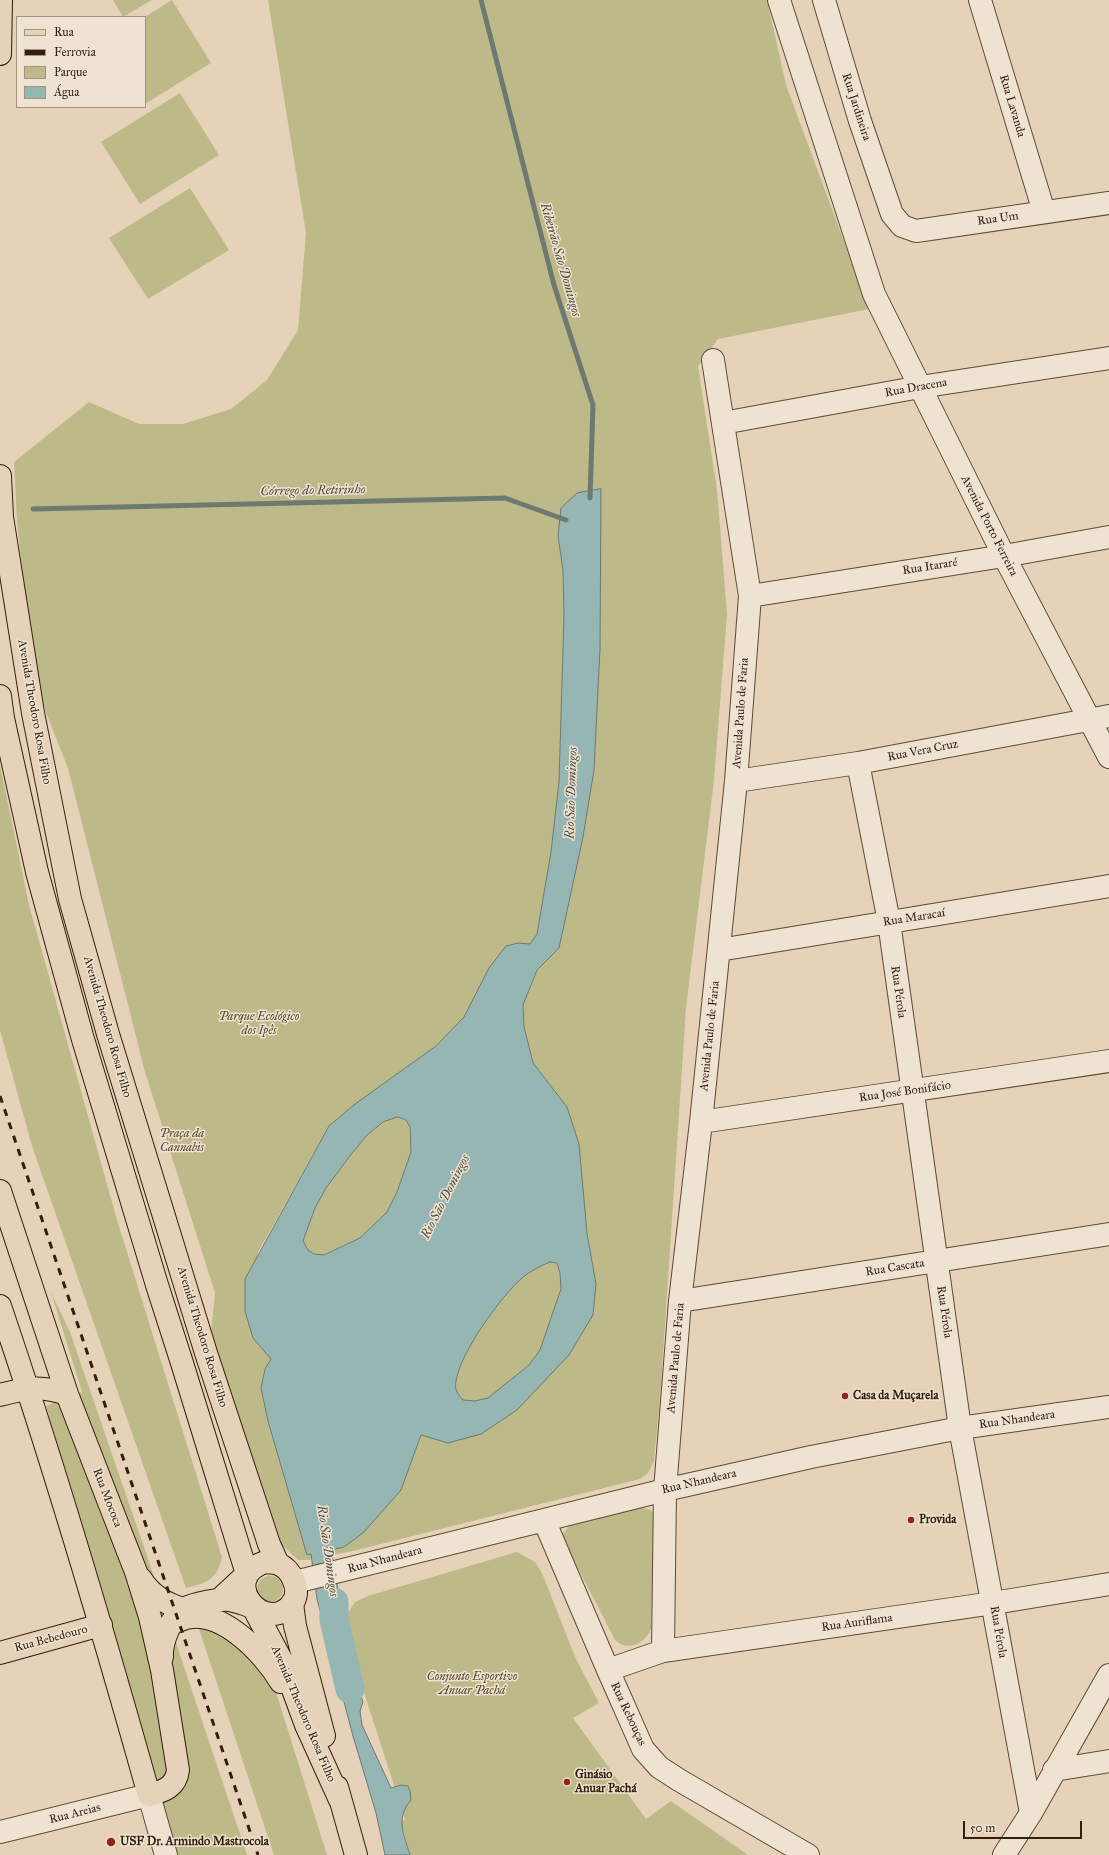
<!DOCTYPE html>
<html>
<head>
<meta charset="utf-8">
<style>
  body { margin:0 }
  #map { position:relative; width:1109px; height:1855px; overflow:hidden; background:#e5d2b8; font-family:"IM FELL Great Primer",serif }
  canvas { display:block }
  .legend { position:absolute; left:16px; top:16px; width:130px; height:92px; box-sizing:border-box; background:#eee2d1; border:1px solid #a39383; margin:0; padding:5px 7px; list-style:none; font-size:12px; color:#331d0d }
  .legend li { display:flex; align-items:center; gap:8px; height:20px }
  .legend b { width:20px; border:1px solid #a39383 }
  .scale { position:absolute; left:963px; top:1821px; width:119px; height:18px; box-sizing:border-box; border:2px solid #331d0d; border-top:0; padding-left:5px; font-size:12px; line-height:14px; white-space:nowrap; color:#331d0d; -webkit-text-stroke:3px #eee2d1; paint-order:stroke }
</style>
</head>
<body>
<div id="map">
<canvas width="1109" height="1855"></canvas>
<ul class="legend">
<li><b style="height:5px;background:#e5d2b8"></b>Rua</li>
<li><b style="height:5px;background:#331d0d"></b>Ferrovia</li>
<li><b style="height:11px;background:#bdb989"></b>Parque</li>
<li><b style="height:11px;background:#96b6b4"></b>Água</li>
</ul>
<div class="scale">50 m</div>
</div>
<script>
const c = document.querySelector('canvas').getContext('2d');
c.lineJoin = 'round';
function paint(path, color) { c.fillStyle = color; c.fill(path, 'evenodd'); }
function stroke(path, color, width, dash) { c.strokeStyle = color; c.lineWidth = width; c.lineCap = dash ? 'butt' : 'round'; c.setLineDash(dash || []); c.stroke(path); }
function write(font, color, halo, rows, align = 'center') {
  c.font = font + ' "IM FELL Great Primer",serif'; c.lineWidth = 3; c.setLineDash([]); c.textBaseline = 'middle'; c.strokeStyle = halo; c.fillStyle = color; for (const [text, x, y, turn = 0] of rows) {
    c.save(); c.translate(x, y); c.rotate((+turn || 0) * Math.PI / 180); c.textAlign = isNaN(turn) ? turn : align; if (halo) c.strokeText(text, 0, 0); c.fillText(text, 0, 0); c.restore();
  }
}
paint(new Path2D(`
  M113,0H152L123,17Z
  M172,0L211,63L145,104V17Z
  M268,0H767L786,85L869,309L718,339L698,366L717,490L727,614L714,780L686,1008L661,1384L654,1461L648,1473L640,1479L357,1550L309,1560H298L282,1545L211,1333L215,1293L145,1072L68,768L45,710L28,627L17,521L14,462L89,402L139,424H183L231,409L267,380L298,330L306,233ZM600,489V649L594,770L559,948L537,970L523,1005L524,1027L533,1063L567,1107L596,1284L481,1434L421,1435L401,1490L364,1532L344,1547L307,1555L268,1421L261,1388L265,1369L271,1359L253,1338L258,1252L329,1126L355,1104L436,1046L464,1017L477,994L518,943L530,945L537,933L551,852L559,782L564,615L563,570L558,536Z
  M180,93L219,155L140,204L101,142Z
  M190,188L229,250L148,299L109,238Z
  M0,765L29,905L117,1220L222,1557C217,1580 207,1583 186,1588L32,1146L0,1030Z
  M398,1116L406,1120L410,1127L411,1152L397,1192L387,1213L360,1238L324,1255L314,1254L308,1250L303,1241L315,1208L326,1188L349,1157L367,1135L383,1122Z
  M550,1262L557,1263L560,1273L561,1289L540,1350L529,1365L488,1398L475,1402L463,1400C458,1395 454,1390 456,1381C460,1353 501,1296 523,1277C531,1271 540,1266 550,1262Z
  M51,1292L70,1332L145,1550L247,1855H176L46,1406L82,1392Z
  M640,1507L651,1510L655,1516L651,1629C645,1644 627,1652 615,1640L563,1539V1534L569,1526Z
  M517,1552L535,1562L542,1573L576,1659L599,1703L573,1718L646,1819L671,1801L748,1855H410L401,1822L405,1819L355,1665L346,1616L355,1602L368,1596Z
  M257 1589a13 13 0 1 1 26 0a13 13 0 1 1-26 0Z
  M199,1629H214L247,1655L275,1689L327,1855H274Z`), '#bdb989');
const water = new Path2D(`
  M601,489L600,649L594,770L583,837L559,948L537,970L523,1005L524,1027L533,1063L567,1107L579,1144L587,1233L596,1284L593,1315L569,1355L517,1410L481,1434L448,1443L421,1435L401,1490L364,1532L344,1547L331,1550L339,1595L337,1604L339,1644L345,1661L358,1688L363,1702L360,1711L362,1725L391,1788L401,1785L408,1786L410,1791L411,1800C395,1819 404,1834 410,1855H385L376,1813L353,1736L317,1599L311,1554L307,1555L268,1421L261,1388L265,1369L271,1359L253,1338L245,1311V1279L329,1126L355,1104L436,1046L464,1017L489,968L506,946L518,943L530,944L537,934L551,852L559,782L564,615L563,570L558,536L561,508L577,493ZM398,1117L406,1120L410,1127L411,1152L397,1192L387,1212L360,1238L324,1255L314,1254L308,1250L303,1241L315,1208L326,1188L349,1157L367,1135L383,1122ZM550,1262L557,1263L560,1273L561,1289L540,1350L529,1365L488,1398L475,1401L463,1400C458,1394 454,1390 456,1381C460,1353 501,1296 523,1277C531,1271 540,1266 550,1262Z`);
paint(water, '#96b6b4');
stroke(water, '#6e7971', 1);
stroke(new Path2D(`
  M481,0L554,285L593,405L590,498
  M33,509L505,498L566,520`), '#6e7971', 5);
stroke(new Path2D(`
  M334,1602V1620L350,1689`), '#96b6b4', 29);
const minor = new Path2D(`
  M779,0L874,294L1004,556L1109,757
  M824,0L860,121L892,214L902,226L916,231L1109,203
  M980,0L1044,212
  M723,423L920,387L1109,358
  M750,596L1004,556L1109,537
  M858,763L889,922L960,1428L1031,1813
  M736,781L858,763L1109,716
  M719,950L1109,886
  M701,1122L1109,1061
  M680,1301L1109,1234
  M544,1520L608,1670L643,1749L659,1767L679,1780L808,1855
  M295,1582L665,1490L811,1457L960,1428L1109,1407
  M663,1651L665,1490L680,1301L701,1122L736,781L750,596L713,360
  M608,1670L663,1651L993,1603L1109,1584
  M1054,1770L1109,1761
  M0,1832L149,1795L166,1855
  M1004,1855L1031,1813L1109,1675`);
const major = new Path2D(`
  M0,54L1,0
  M0,476L2,517L33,713L70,899L108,1034L206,1353L269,1544L278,1564
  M0,696L3,718L37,872L82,1036L157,1285L182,1363L247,1574L219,1600
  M0,1191L67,1394L136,1572L150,1617L162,1670L178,1770C176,1787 164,1791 149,1795C103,1631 55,1468 0,1306
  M0,1395C26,1388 41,1385 67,1394
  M265,1562C269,1563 274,1562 278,1564C292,1569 302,1591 292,1604C264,1637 217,1579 265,1562Z
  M141,1579C151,1595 165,1604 184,1609
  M292,1603L295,1626L324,1736
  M178,1621C216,1602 263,1652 281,1682
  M0,1653L101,1625
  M162,1657C161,1643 171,1616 184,1609C195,1603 218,1599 230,1600C237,1601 246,1605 253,1607L284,1665L306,1725L340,1800
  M337,1787L356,1855`);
stroke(minor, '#604a38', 24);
stroke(major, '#331d0d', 24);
stroke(minor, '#eee2d1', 22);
stroke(major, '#e5d2b8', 22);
stroke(new Path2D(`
  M0,1096L258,1855`), '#331d0d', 3, [7, 7]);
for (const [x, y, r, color] of [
  [845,1396,4,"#8f2418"],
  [911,1520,4,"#8f2418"],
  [567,1782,4,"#8f2418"],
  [111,1842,5,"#8f2418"]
]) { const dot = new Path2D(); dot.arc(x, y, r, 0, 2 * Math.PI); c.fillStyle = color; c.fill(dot); stroke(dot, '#eee2d1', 1.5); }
write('12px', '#331d0d', '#eee2d1', [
  ["Rua Lavanda",1012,106,73],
  ["Rua Jardineira",856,107,72],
  ["Rua Um",998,219,-8],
  ["Rua Dracena",916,388,-10],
  ["Avenida Porto Ferreira",989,526,63],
  ["Rua Itararé",930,567,-9],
  ["Avenida Theodoro Rosa Filho",34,712,80],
  ["Avenida Paulo de Faria",741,713,-86],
  ["Rua Vera Cruz",923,751,-11],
  ["Rua Maracaí",914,918,-9],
  ["Rua Pérola",898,992,82],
  ["Avenida Theodoro Rosa Filho",107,1027,74],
  ["Avenida Paulo de Faria",710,1036,-84],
  ["Rua José Bonifácio",905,1092,-8],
  ["Rua Cascata",895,1268,-9],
  ["Rua Pérola",944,1312,82],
  ["Avenida Theodoro Rosa Filho",202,1337,73],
  ["Avenida Paulo de Faria",676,1358,-85],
  ["Rua Nhandeara",1017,1420,-8],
  ["Rua Nhandeara",699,1482,-13],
  ["Rua Mococa",107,1498,69],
  ["Rua Nhandeara",385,1560,-15],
  ["Rua Auriflama",857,1623,-8],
  ["Rua Pérola",998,1632,80],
  ["Rua Bebedouro",51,1639,-15],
  ["Avenida Theodoro Rosa Filho",303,1714,67],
  ["Rua Rebouças",628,1714,65],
  ["Rua Areias",75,1814,-14]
]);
write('italic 12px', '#56442c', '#eee2d1', [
  ["Parque Ecológico",259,1017],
  ["dos Ipês",259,1031],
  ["Praça da",182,1134],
  ["Cannabis",182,1148],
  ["Conjunto Esportivo",472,1677],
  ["Anuar Pachá",472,1691]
]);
write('bold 12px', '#331d0d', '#eee2d1', [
  ["Casa da Muçarela",853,1396],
  ["Provida",919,1520],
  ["Ginásio",575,1775],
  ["Anuar Pachá",575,1789],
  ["USF Dr. Armindo Mastrocola",120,1842]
], 'left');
write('italic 13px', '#514b3f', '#eee2d1', [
  ["Ribeirão São Domingos",560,260,74],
  ["Córrego do Retirinho",313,491,-1],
  ["Rio São Domingos",572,793,-88],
  ["Rio São Domingos",446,1197,-63],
  ["Rio São Domingos",327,1551,82]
]);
</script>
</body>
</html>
